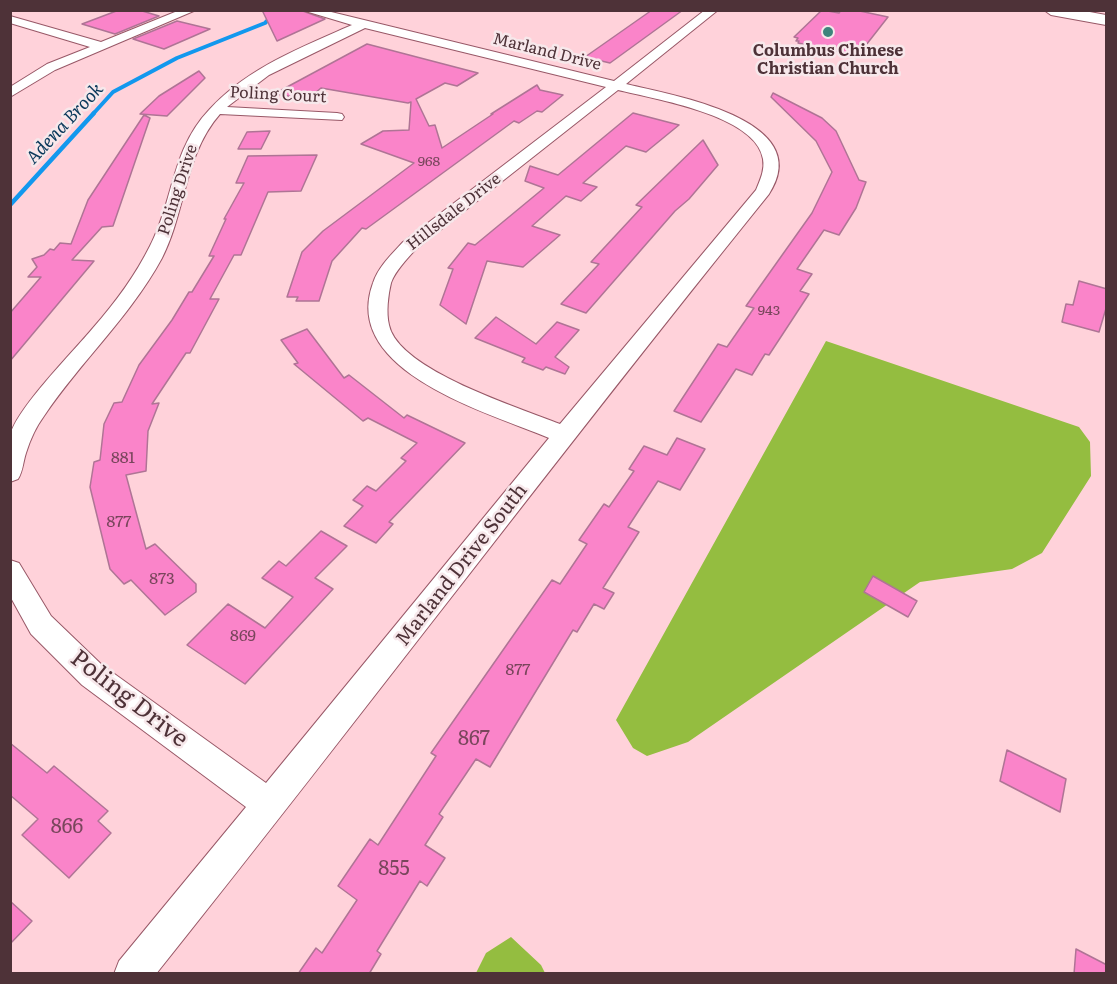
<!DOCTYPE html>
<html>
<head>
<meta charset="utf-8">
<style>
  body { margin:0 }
  #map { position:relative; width:1117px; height:984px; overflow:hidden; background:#ffd2da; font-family:Literata,serif }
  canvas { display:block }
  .frame { position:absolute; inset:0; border:12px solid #4e3238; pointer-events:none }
</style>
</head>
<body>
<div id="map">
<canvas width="1117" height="984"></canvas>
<div class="frame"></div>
</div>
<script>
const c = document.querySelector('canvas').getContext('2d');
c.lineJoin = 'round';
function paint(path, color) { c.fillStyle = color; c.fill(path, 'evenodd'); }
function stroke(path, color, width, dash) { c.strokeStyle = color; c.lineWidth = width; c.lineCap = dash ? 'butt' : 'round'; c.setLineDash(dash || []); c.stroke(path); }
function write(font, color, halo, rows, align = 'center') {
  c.font = font + ' Literata,serif'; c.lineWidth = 5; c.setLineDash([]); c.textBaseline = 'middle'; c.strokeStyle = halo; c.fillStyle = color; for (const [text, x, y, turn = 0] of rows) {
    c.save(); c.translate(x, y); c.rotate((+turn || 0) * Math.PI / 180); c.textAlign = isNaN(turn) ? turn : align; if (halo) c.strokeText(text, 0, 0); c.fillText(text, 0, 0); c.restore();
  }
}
paint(new Path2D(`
  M826,341L1079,427L1090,442L1091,476L1042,553L1012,569L920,582L688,742L647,756L633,748L616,720Z
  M511,937L541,965L545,973H476L486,953Z`), '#94bd40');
stroke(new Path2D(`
  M93,114L113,92L177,58L265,23L273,15`), '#1298ee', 4);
stroke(new Path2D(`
  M10,205L94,113`), '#1298ee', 4.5);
const building = new Path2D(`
  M119,10H139L159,16L115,34L82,24Z
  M262,10H300L325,19L277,41Z
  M652,10H683L610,63L585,57Z
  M822,10L839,13L841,10H855L888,17L859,54H850L798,43L799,41H796L798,38L794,37Z
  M177,21L210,29L164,49L133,39Z
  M367,44L478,73L457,86L445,83L416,99L429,126L435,125L442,148L493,114H491L537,85L540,90L563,95L542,112L537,111L519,123L514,121L366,229L362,228L332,261L319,301H296L298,297H287L302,252L323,231L414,163L361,144L383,131L409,130L411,102L408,103L321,88L308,99L274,94Z
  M199,71L205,78L167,116L140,114L159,96Z
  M773,93L822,118L836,131L859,180L866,182L856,208L839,235L824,230L797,269L812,274L800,291L809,294L769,355L765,354L752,375L736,369L701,422L674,411L718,344L727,347L754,308L746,306L812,213L832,172L816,141L771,97Z
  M633,113L679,125L646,152L626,146L583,183L597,187L581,201L566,196L532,226L560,235L523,267L487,261L466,324L440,305L453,269L448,268L468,243L475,245L544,188L525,181L530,166L558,175Z
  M144,115L150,118L113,226L102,227L72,260L94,261L10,361V313L41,277H28L37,267L32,259L44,255L50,249L54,250L60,243L71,244L88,200Z
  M270,131L261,149H238L247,132Z
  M703,140L718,165L689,199L675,211L586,313L561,304L599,264L591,262L642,207L636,205Z
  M317,155L301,191L268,192L241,255H234L210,299H219L190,353H186L152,404L159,403L148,431L146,471L126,475L146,549L155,544L196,584V592L165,615L131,580L124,584L110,569L90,487L94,462L100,460L104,424L114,403L122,402L139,365L172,320L189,292H192L214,256H209L226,219H224L244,183H236L248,156Z
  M1079,281L1107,289V305L1099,332L1062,322L1066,304L1073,305Z
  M496,317L536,344L557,322L579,330L555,357L569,367L565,374L546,367L543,370L522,362L525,358L475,338Z
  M307,329L344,378L349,375L404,418L407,415L465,443L389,522L393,524L376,543L344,526L363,506L353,500L367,486L376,491L406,461L401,458L417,443L368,418L363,421L294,364L298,363L281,340Z
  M677,438L705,449L680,490L658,481L628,527L639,532L603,588L614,593L604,609L594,604L577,632L573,630L490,767L476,759L439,814L443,817L425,845L445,858L427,886L420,881L377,951L381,954L369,974H298L316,948L322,953L357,900L338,886L370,839L378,845L436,756L431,753L552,580L560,584L587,544L579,540L604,504L609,507L634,471L629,469L644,446L667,455Z
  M321,531L347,546L315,578L333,589L245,684L187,645L228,604L265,628L293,597L262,578L279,561L286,566Z
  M873,576L917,601L908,617L864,592Z
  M10,743L47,773L54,766L108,811L98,821L111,833L69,878L22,835L38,819L10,795Z
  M1007,750L1066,779L1060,812L1000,781Z
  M10,901L32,921L10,944Z
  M1076,949L1107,965V974H1074Z`);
paint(building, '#fa84c9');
stroke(building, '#af7495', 1.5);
const street = new Path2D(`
  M180,10H196L55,70L10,97V87L47,64L90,47L10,23V16L101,42Z
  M302,10H323L614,81L705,10H718L626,84C671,95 818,119 769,194C561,451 362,716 156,974H114L119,961L246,807L82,685L31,634L10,596V560L19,563L51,616L102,665L266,783L549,438C490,413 340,372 373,283C378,267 392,254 403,242L606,87L365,28L269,75L227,107L337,113L342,114L344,117L342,120L220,114C184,155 186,211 162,258C130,317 81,361 44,416C36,427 30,440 26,453C23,462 23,471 18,479L10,482C10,467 8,450 10,436C16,409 74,351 93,328C115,303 135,276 150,246C174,200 171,150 209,110C247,68 302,47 352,25ZM618,90C654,99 756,115 763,159C765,170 760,180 756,190L560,424C520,408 398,370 389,325C386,313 388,295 391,283C395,271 407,259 415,250Z`);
const secondary = new Path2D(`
  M1044,10H1079L1106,15V25L1051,15Z`);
stroke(street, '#985867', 2);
stroke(secondary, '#985867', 2);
paint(street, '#fff');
paint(secondary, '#fff');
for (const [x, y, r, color] of [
  [828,32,6,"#3e847c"]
]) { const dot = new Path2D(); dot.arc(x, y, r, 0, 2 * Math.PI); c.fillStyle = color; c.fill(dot); stroke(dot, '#f7e8eb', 2); }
write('14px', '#79465c', null, [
  ["968",429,162],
  ["943",769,311]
]);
write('bold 16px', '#4e3238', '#f7e8eb', [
  ["Columbus Chinese",828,51],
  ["Christian Church",828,69]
]);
write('16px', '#4e3238', '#f7e8eb', [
  ["Marland Drive",547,52,14],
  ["Poling Court",278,95,3],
  ["Poling Drive",178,190,-72],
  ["Hillsdale Drive",454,212,-38]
]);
write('16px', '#79465c', null, [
  ["881",123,458],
  ["877",119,522],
  ["873",162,579],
  ["869",243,636],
  ["877",518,670]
]);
write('italic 18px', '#0a395b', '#f7e8eb', [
  ["Adena Brook",65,124,-47]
]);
write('20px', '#4e3238', '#f7e8eb', [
  ["Marland Drive South",462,565,-52]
]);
write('20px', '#79465c', null, [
  ["867",474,739],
  ["866",67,827],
  ["855",394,869]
]);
write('24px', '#4e3238', '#f7e8eb', [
  ["Poling Drive",129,699,38]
]);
</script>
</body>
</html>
